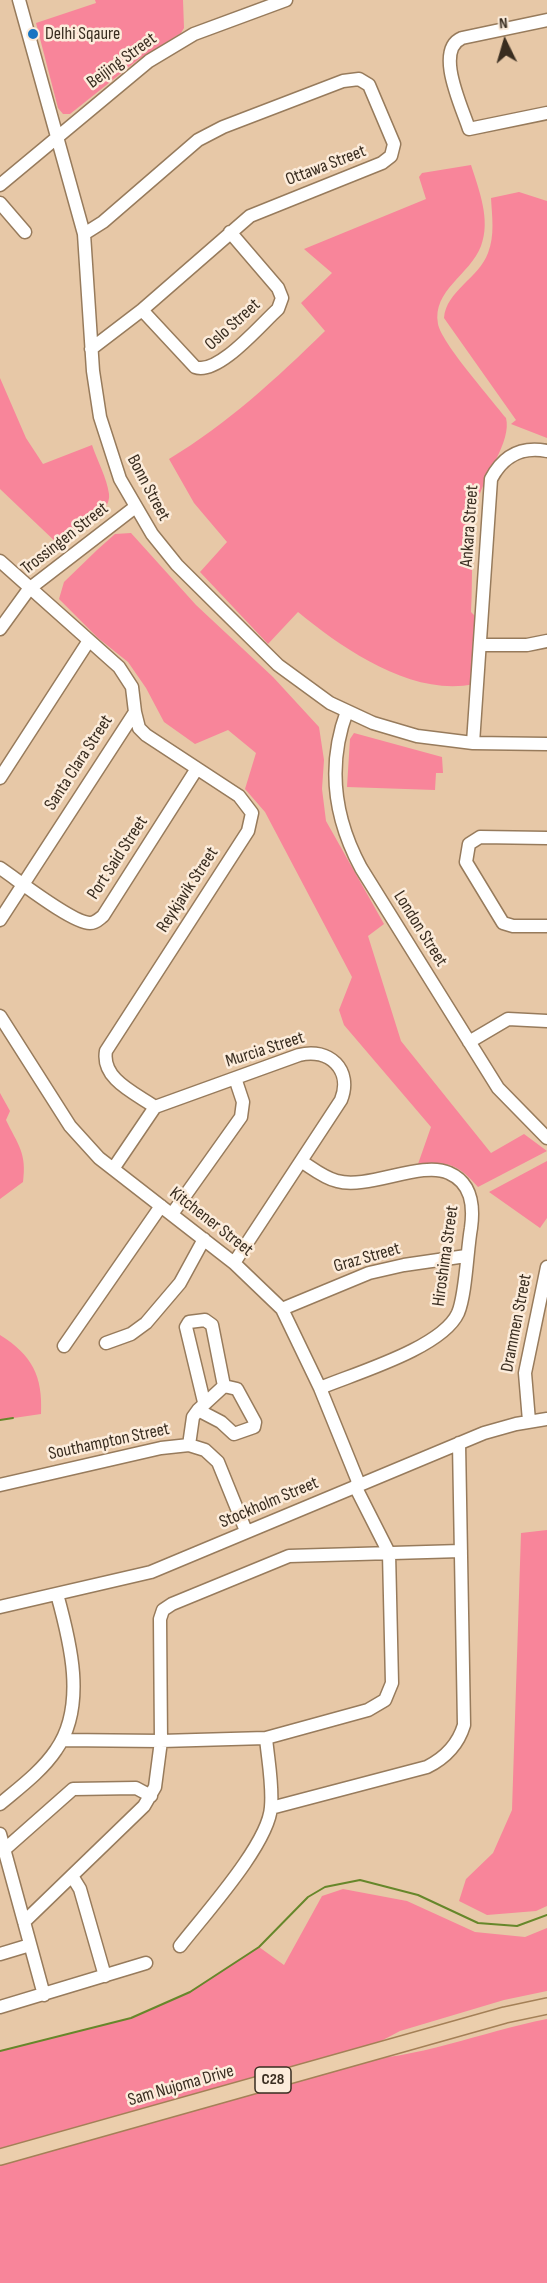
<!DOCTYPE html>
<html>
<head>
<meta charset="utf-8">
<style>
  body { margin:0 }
  #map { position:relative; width:547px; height:2283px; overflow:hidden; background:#e7c8a7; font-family:"Sofia Sans Condensed",sans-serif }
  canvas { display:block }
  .north { position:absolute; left:475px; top:12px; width:60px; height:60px; -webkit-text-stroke:4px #fcecdb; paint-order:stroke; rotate:355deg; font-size:16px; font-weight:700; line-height:24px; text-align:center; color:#392d20 }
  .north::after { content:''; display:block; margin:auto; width:21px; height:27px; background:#392d20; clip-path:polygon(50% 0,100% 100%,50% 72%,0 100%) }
</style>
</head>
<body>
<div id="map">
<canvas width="547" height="2283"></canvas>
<div class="north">N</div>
</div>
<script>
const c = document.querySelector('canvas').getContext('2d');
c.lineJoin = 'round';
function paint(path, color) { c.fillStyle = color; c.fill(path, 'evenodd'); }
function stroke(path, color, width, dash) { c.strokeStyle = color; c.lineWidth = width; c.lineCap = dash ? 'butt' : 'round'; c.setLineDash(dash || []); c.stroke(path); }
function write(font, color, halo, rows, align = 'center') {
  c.font = font + ' "Sofia Sans Condensed",sans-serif'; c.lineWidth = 5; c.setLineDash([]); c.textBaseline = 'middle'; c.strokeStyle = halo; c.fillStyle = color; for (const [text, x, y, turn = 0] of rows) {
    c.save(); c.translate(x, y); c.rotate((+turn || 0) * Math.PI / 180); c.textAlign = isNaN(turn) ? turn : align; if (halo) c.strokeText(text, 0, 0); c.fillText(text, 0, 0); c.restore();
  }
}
paint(new Path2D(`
  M95,0H183L184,28L181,33L139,59L70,114H63L58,108L36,23L96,3Z
  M471,165C479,190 491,220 481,246C470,275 432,290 438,324C441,342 492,400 506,418C512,441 484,476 478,500C470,535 473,576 471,612L476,617L474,684C412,697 343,649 298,612L268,644L200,572L227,542L194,503L169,459C227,424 276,379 325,331L301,303L332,273L304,249L426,199L419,177L422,173Z
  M519,192L547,201V438L511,424L516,420L444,318C446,291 479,278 488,253C495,235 492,217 491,198Z
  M0,378L26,438L43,464L92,445C97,460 107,478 109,494C112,513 75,537 60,546L0,489Z
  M131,533L196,605L273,677L319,727L324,760L322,789L326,821L384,924L368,936L401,1041L491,1153L524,1134L547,1151L478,1187C458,1164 447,1161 418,1164L431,1127L344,1025L339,1010L352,977L265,812L245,789L256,753L228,730L195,744L164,722L146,688L128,662L98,638L59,599L64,582L97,550L115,534Z
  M354,733L442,757L443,773H436L435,790L347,787L350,739Z
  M0,1093L10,1111L6,1120C18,1145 27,1153 23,1182L0,1199Z
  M547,1161V1218L540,1228L489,1192Z
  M0,1335C32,1355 43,1376 41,1414L0,1420Z
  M547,1530V1906L536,1911L487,1915L459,1901L466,1879L493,1853L512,1810L521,1533Z
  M343,1889L407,1901L475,1932L525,1937L547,1928V1991L504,2000L400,2031L345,2060C414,2061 480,2032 547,2019V2283H0V2051L131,2018L190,1992L259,1947L284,1965L322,1896Z`), '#f8859a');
stroke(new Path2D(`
  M0,1420L13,1418
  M0,2051L131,2018L190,1992L259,1947L308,1897L325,1887L360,1880L418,1895L478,1923L517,1926L547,1915`), '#66872a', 2);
const minor = new Path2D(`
  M19,0L84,234L93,371L100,417L120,479L152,534L177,565L278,665L330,703L373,723L417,736L473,743L547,744
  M547,20L462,38C434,50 462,107 469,129L547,113
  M0,185L149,61L194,34L286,0
  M0,203L25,232
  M84,234L103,222L198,140L223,127L343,81L359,79L369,85L394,144L391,156L382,163L250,216L142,310L91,349
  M142,310L195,367C218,376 261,324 278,309L282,298L278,288L230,232
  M0,561L119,667L132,687L135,712L0,920
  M0,629L29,589L134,508
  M480,645H527L547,641
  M347,711C327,765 334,818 361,868L498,1088L547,1138
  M135,712L139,728L146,735L239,796L252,813L248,831L106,1051C101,1079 135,1093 155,1107
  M473,743L491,479C503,456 521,446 547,451
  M0,778L88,642
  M547,838L480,837L469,844L466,862L503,923L513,926H547
  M0,868C18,880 72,923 90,923C96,923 99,919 103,916L196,770
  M0,1016L70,1126L99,1158L234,1263L282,1309L320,1388L359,1484
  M469,1042L508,1019L547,1021
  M301,1161C312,1168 324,1178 337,1181C368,1190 422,1160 449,1173C472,1183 474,1206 471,1228C467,1250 466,1294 458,1313C442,1348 356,1373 320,1388
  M113,1169L155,1107L299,1055C329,1047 353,1070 341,1100L234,1263
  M172,1214L241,1117L243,1102L235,1078
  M282,1309L369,1273L404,1265L466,1256
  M106,1343L131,1334L146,1323L180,1283L204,1239
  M64,1346L161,1206
  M198,1410L221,1422L234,1434L254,1427L255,1422L237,1389L224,1386
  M529,1421L525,1373L547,1267
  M189,1445L193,1417L198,1410L224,1386L212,1325L205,1320L189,1322L186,1327L204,1402
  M0,1485L161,1448L189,1445L205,1450L218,1462L246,1531
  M0,1607L151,1572L484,1433L516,1424L547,1419
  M62,1740L161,1741L266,1738L368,1710L385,1700L392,1683L389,1553L355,1486
  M0,1804C19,1788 42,1771 56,1750C87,1706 70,1641 57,1594
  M271,1808L427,1767C445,1758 458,1745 464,1725L459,1443
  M0,1834L44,1995
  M4,1850L73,1789L136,1788L151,1796
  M72,1876L80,1889L105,1976
  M24,1922L144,1806L155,1787L161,1741L160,1619L163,1610L172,1604L289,1556L461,1551
  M180,1946C203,1916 269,1844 271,1807C273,1785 268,1760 266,1738
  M0,1954L30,1945
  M0,2007L146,1963`);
const major = new Path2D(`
  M0,2157L505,2015L547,2006`);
stroke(minor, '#977b5c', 15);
stroke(major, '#a48057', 18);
stroke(minor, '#fff', 12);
stroke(major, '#ebceac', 15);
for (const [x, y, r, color] of [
  [33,34,6,"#1875c2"]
]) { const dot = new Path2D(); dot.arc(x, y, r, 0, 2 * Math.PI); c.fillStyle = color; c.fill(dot); stroke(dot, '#fcecdb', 2); }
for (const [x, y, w] of [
  [273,2080,36]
]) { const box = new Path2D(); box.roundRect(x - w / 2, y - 13, w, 26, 4.5); c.fillStyle = '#fcecdb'; c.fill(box); stroke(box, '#392d20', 1.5); }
write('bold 16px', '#392d20', null, [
  ["C28",273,2080]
]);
write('18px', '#392d20', '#fcecdb', [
  ["Delhi Sqaure",45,34]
], 'left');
write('18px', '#392d20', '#fcecdb', [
  ["Beijing Street",122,61,-36],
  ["Ottawa Street",326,166,-21],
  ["Oslo Street",233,325,-42],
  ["Bonn Street",148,488,62],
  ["Ankara Street",470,526,-86],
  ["Trossingen Street",65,539,-38],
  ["Santa Clara Street",79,763,-57],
  ["Port Said Street",118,858,-57],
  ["Reykjavik Street",188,890,-57],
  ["London Street",420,929,58],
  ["Murcia Street",265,1050,-18],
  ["Kitchener Street",211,1222,38],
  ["Hiroshima Street",446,1256,-82],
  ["Graz Street",367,1258,-16],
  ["Drammen Street",517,1323,-79],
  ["Southampton Street",109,1442,-12],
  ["Stockholm Street",269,1503,-23],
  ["Sam Nujoma Drive",181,2086,-16]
]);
</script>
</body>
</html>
